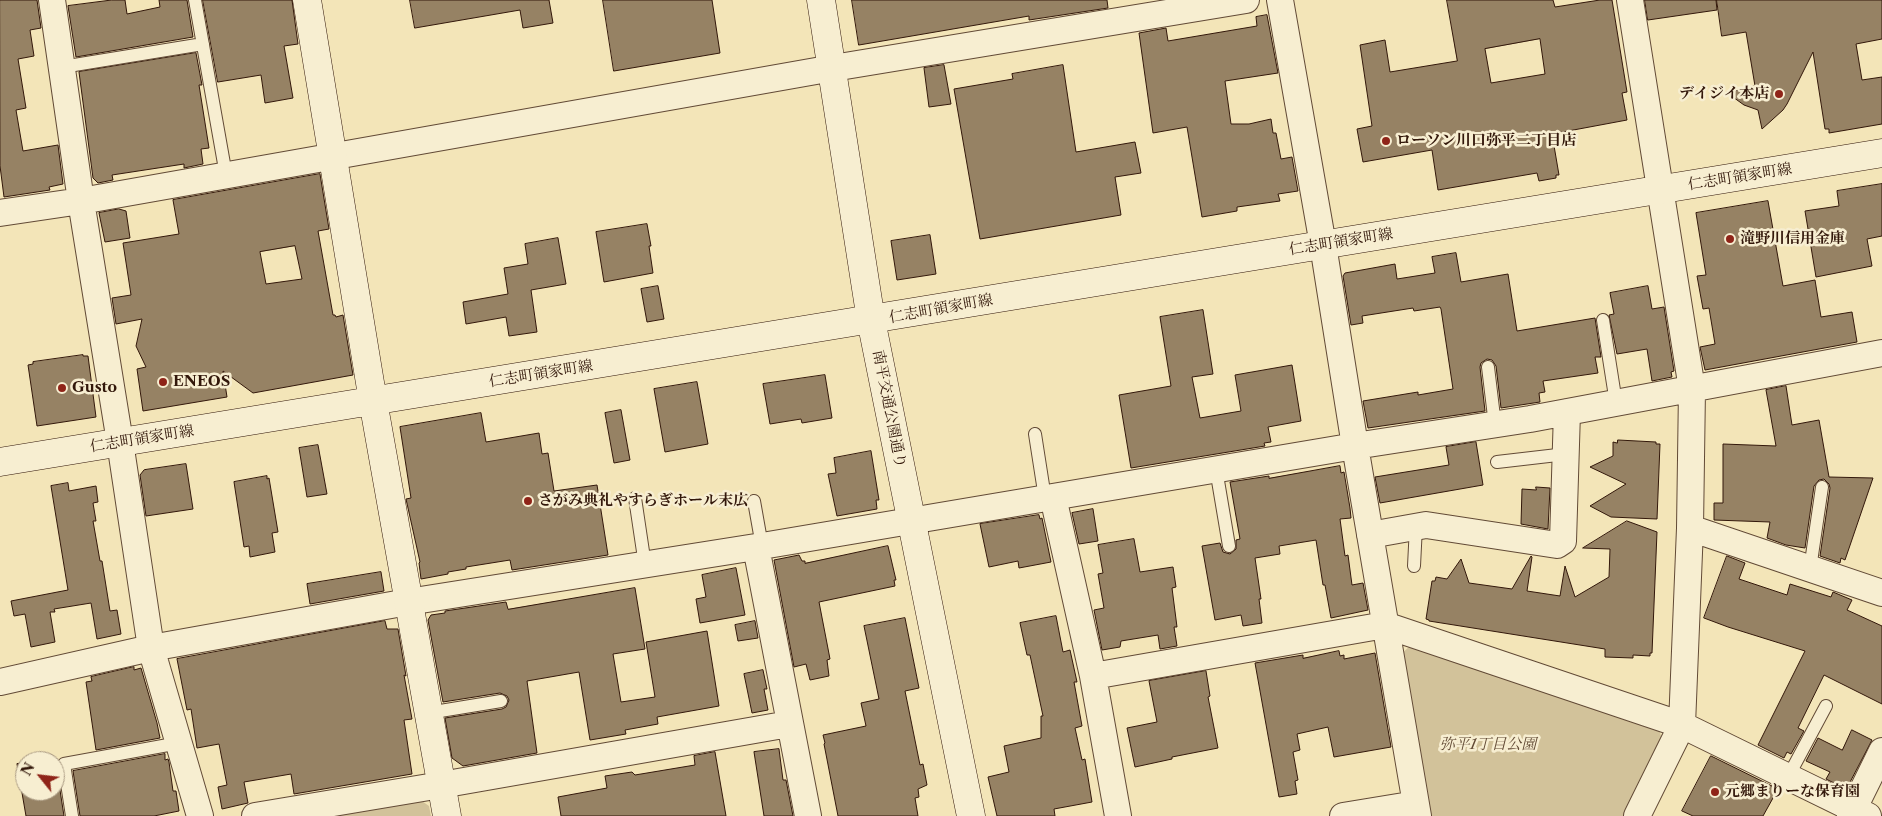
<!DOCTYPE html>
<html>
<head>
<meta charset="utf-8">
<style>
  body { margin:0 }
  #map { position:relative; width:1882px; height:816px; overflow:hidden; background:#f3e5b8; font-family:"Libre Caslon Text",serif }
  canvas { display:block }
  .north { position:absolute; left:15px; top:751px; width:50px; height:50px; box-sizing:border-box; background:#f7eed1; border:1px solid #a89881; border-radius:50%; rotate:299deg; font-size:14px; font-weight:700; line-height:20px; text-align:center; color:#32170a }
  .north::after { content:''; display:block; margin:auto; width:18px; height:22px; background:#8f2418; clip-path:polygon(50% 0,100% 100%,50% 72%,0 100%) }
</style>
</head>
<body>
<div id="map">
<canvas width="1882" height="816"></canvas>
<div class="north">N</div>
</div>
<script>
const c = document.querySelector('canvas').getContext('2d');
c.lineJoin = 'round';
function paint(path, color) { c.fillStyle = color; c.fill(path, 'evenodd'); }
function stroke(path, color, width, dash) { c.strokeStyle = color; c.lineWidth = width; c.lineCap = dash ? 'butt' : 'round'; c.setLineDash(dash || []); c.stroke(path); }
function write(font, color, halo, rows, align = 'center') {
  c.font = font + ' "Libre Caslon Text","Noto Serif JP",serif'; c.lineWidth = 5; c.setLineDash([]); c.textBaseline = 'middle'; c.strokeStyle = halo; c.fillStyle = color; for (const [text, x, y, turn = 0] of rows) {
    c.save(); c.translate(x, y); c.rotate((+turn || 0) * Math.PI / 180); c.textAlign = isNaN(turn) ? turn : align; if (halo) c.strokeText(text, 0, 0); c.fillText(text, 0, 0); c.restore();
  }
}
paint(new Path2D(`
  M1410,646L1657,723L1662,739L1623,816H1429L1400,655Z
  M419,799L429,806L431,816H319Z`), '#d2c29a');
const building = new Path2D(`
  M0,0H37L41,28L30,30L34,56L18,59L26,108L16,110L23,151L58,145L63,184L49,187L50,190L4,197L0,166Z
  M112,0H125L127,14L160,7L159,0H187L193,37L76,57L68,6Z
  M203,0H292L298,44L284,46L293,98L265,103L261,75L218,82Z
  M410,0H549L553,23L523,28L520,10L415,28Z
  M603,0H712L720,53L614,71Z
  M852,0H1107L1108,8L1029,20V16L859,45Z
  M1447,0H1553L1555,7L1600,0H1612L1627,92L1622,93L1627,120L1552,134L1559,175H1556V178L1539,181L1537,173L1438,190L1432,150L1363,162L1357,129L1372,126L1360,45L1385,40L1390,72L1457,61ZM1540,39L1545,74L1491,83L1485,49Z
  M1645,0H1716L1717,10L1648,20Z
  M1717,0H1882V39L1856,44L1862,80L1882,77V124L1829,133V129H1825L1813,52L1787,104L1783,110L1762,129L1758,110L1744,105L1726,92L1747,89V87L1755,86L1746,32L1722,36Z
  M1267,15L1278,73L1225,81L1231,124H1249L1271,119L1273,133H1276L1281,159L1292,157L1298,191L1278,194L1280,201L1237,207V211L1202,217L1187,127L1153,133L1139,33L1166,28L1168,41L1257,26L1256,17Z
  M196,53L202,85H199L209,148L201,149L203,164L184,168V164L112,175L113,180L98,183L93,178L79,72Z
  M944,65L951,104L929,107L924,68Z
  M1063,65L1076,152L1135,142L1141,173L1115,177L1121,215L980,239L954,89L1013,79L1012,74Z
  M320,174L329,229L318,231L333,315H335L336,317L343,315L353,375L253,393L223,371L227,397L143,411L137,369L146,367L136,346L142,319L116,324L112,298L131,295L123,243L179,234L173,200ZM295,246L302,279L266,284L260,252Z
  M1882,184V236L1867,239L1872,266L1816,277L1805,211L1839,206L1837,191Z
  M1768,201L1783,286L1815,280L1821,317L1852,312L1857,342L1705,370L1700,347L1715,344L1709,308L1703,309L1697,276L1706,275L1696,213Z
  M119,209L126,211L130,238L105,242L99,213Z
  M647,224L651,246H649L653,273L604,282L596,232Z
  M930,235L936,274L897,280L891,241Z
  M558,238L566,284L531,290L537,332L509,336L506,317L466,324L463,302L508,294L504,268L528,264L525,244Z
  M1456,253L1461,282L1508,274L1517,331L1595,318L1601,357H1595L1598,373L1543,381L1545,392L1539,393L1540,402L1501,408L1496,366L1492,360L1487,359L1481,363L1480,367L1485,411L1368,428L1363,401L1418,392V395L1453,389L1441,309L1440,307L1414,311L1413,308L1362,316L1363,323L1351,325L1343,276L1345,273L1395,264L1397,279L1435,273L1432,257Z
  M658,286L664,319L647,322L641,289Z
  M1648,286L1652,309L1664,307L1674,371L1671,372L1672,377L1652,381L1647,349L1617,354L1609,315L1614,314L1610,293Z
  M1203,310L1213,374L1192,377L1200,418L1241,411L1235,375L1292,365L1301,421L1268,427L1271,442L1264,443L1265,446L1131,468L1119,395L1171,386L1160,317Z
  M83,355V356H88L96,417L37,426L28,365L33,364V362Z
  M825,375L832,418L802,423L801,419L770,424L763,384Z
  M697,382L708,444L665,452L654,389Z
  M1786,386L1792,425L1819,420L1829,477L1873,478L1845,560L1841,558L1840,563L1820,556L1830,488L1829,484L1824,479L1819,480L1814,486L1805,548L1786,545L1767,538L1770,522L1714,520V503H1723V444L1776,446L1766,390Z
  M621,410L630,460L614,463L605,413Z
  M481,413L486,442L539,433L542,454L548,453L554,491L597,485L608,555L512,570L510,560L466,567V569L448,572V574L421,579L419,563L420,562L406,499L411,498L400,427Z
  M1618,440L1656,442V444H1660L1657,519L1611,517L1590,506L1626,484L1590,467L1613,456V442L1617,443Z
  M1476,442L1483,485L1380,503L1375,477L1449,465L1446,447Z
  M318,445L327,494L307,497L299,448Z
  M871,451L879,500H876L877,509L837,516L828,474L836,473L834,458Z
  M186,464L193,509L146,516L140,475L144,470Z
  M1340,466L1341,473L1344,472L1350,508L1351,518L1340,519L1345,556L1348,555L1352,585L1363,583L1368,610L1331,618L1325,585H1323L1316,540L1279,546L1280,554L1255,558L1261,599H1259L1262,623L1243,626L1241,615L1215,620L1202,546L1220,543L1223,552L1230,554L1236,549V540L1240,539L1230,482L1269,476V478Z
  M267,476V479L269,478L278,532L272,533L275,552L250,557L249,546L244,547L234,482Z
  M68,483L69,491L96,486L98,502L93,503L96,521H93L100,561H102L110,611L117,610L121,634L97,639L91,603L54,609L55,612H50L55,642L31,647L25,614L14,616L11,601L68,590L51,486Z
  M1536,487L1550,488L1548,529L1521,524L1522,489L1536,490Z
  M1093,509L1098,541L1079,544L1072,513Z
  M1039,515L1040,519L1042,518L1051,562L1019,568L1018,561L989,567L980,524Z
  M1627,521L1657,532L1652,653H1650V656L1633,655V658L1605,657V649L1429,621V620L1426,619L1432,581H1435L1436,577L1447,579L1461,559L1469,583L1512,589L1531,556L1532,557L1527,591L1560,596L1565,566L1575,597L1609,577L1610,549L1583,548Z
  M1134,539L1140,572L1173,567L1176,587L1172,588L1177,627H1174L1177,646L1160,649L1158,635L1121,641L1120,647L1102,650L1094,610L1104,608L1098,574L1103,573L1098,545Z
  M888,546L896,580H894L895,586L819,602L830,659L827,660L829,676L810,680L806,664L794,667L774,560L799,555L802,561H805V563Z
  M1727,556L1745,563L1739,579L1787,595L1790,584L1831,597L1833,592L1852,600L1847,610L1882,626V704L1824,675L1798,728L1804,731L1791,754L1787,752L1784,758L1758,745L1805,651L1728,627L1704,618Z
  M736,568L745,615L700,623L696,599L706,597L702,575Z
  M381,572L384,591L310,604L307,584Z
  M635,588L645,649L613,654L621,702L655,697L646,642L707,631L719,706L657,717L658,724L625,730L626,734L590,740L579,672L527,681L537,753L463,766L452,758L445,718L502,709L506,707L509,700L507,696L500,693L443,702L428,620L431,615L445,613V611L506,602L508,609Z
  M1056,616L1063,652L1070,650L1077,682H1074L1082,726L1075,728L1082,760L1085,759L1092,802L1054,809L1055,816H997L988,777L1009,772L1004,746L1041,738V716H1043L1030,655H1027L1020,623Z
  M905,618L919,688L905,691L920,765L923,764L927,785L918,789L919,797L915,798L918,816H838L824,744L825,743L823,735L866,726L861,703L879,699L864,626Z
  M385,621L387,629H398L406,676L404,675L412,719L404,720L412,774L294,794L291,774L244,782L248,803L222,809L218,787L227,785L219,744L197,748L191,709L187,710L177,659Z
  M755,621L758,638L738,641L735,625Z
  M1339,651L1340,656L1344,655V659L1375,653L1391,747L1334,757L1328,727L1297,734L1300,750L1293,752L1298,780L1295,781L1297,794L1279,797L1255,663L1303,655V658Z
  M134,667V670L141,668L157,723L160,738L96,750L86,682L92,681L91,677Z
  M763,670L767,689H764L768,710L752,713L744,674Z
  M1206,671L1210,696L1208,697L1218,748L1172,757V759L1135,767L1127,728L1157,722L1149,681Z
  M1852,730L1872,740L1848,786L1844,788L1826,779L1830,772L1806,761L1818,738L1842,750Z
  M779,749L783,780H786L793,816H764L754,752Z
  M715,752L726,816H561L558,797L607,788L605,776L632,772L635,775L695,765L694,756Z
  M165,754V760L168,759L169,762L173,791H176L179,811L154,816H80L73,771Z
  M1711,756L1778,789L1763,816H1693L1682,811Z
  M25,763V791H55V771H57L64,816H26L17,764Z`);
paint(building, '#968264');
stroke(building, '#32170a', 1);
const lane = new Path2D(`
  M195,0L226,175
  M62,67L203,44
  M1603,320L1616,403
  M1488,367L1495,425
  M1035,434L1045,498
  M1497,462L1566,454
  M1216,469L1229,546
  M635,498L645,565
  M754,501L762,546
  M1414,566L1416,526
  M1810,569L1822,487
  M428,713L501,701
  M1788,777L1826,706
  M72,816L64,764L179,743`);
const street = new Path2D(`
  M52,0L81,201L120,442L151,648L200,816
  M1280,0L1323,245L1355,446L1418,816
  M1630,0L1692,389L1690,528L1682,725L1637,816
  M0,213L81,201L833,68L1246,0
  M1053,497L1093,676L1118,816
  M1690,528L1882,593
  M1370,535L1426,525L1557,545L1563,541L1567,412
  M756,547L808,816
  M1093,676L1385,625L1682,725L1868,816
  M0,682L151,648L408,602L762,546L1355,446L1530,419L1882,353
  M255,816L441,785L789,724
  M1343,816L1416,804
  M1850,816L1882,751`);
const secondary = new Path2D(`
  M307,0L373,401L447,816
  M821,0L871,320L971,816
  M0,462L1882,153`);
stroke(lane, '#624a36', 14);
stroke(street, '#624a36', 28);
stroke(secondary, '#32170a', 29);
stroke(lane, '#f7eed1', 12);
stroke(street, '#f7eed1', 26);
stroke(secondary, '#f7eed1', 28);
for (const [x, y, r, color] of [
  [1779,94,5,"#8f2418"],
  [1386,141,5,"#8f2418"],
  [1730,239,5,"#8f2418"],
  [163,382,5,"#8f2418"],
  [62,388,5,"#8f2418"],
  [528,501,5,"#8f2418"],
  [1715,792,5,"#8f2418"]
]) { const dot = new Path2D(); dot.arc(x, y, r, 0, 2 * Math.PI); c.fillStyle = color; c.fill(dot); stroke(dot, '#f7eed1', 2); }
write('bold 15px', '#32170a', '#f7eed1', [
  ["デイジイ本店",1769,94,"right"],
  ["ローソン川口弥平二丁目店",1396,141],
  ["滝野川信用金庫",1740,239],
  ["ENEOS",173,382],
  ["Gusto",72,388],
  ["さがみ典礼やすらぎホール末広",538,501],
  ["元郷まりーな保育園",1725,792]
], 'left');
write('15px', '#32170a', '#f7eed1', [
  ["仁志町領家町線",1740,177,-9],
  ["仁志町領家町線",1341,242,-9],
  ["仁志町領家町線",941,309,-10],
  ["仁志町領家町線",541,374,-9],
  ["南平交通公園通り",889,409,79],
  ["仁志町領家町線",142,439,-9]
]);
write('italic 15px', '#624a35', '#f7eed1', [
  ["弥平1丁目公園",1488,745]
]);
</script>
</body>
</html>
